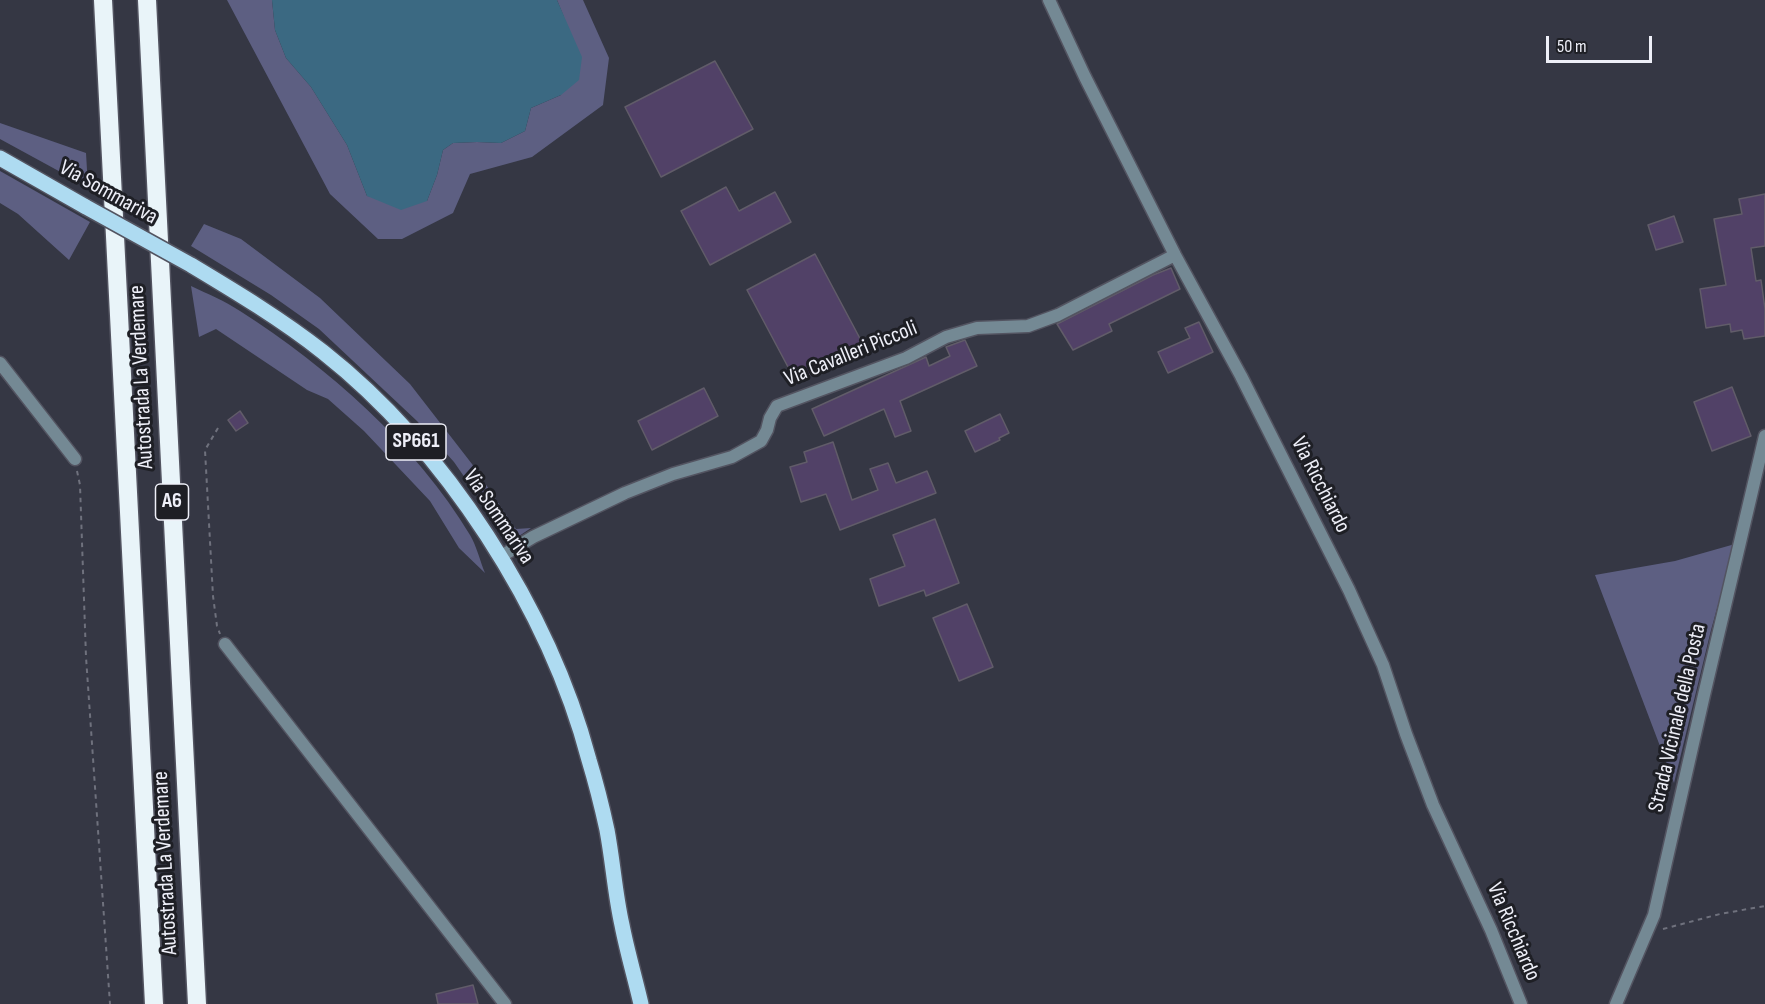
<!DOCTYPE html>
<html>
<head>
<meta charset="utf-8">
<style>
  body { margin:0 }
  #map { position:relative; width:1765px; height:1004px; overflow:hidden; background:#353744; font-family:"Sofia Sans Condensed",sans-serif }
  canvas { display:block }
  .scale { position:absolute; left:1546px; top:36px; width:106px; height:27px; box-sizing:border-box; border:3px solid #eeeff8; border-top:0; padding-left:8px; font-size:18px; line-height:21px; white-space:nowrap; color:#eeeff8; -webkit-text-stroke:4px #1e1f25; paint-order:stroke }
</style>
</head>
<body>
<div id="map">
<canvas width="1765" height="1004"></canvas>
<div class="scale">50 m</div>
</div>
<script>
const c = document.querySelector('canvas').getContext('2d');
c.lineJoin = 'round';
function paint(path, color) { c.fillStyle = color; c.fill(path, 'evenodd'); }
function stroke(path, color, width, dash) { c.strokeStyle = color; c.lineWidth = width; c.lineCap = dash ? 'butt' : 'round'; c.setLineDash(dash || []); c.stroke(path); }
function write(font, color, halo, rows, align = 'center') {
  c.font = font + ' "Sofia Sans Condensed",sans-serif'; c.lineWidth = 6; c.setLineDash([]); c.textBaseline = 'middle'; c.strokeStyle = halo; c.fillStyle = color; for (const [text, x, y, turn = 0] of rows) {
    c.save(); c.translate(x, y); c.rotate((+turn || 0) * Math.PI / 180); c.textAlign = isNaN(turn) ? turn : align; if (halo) c.strokeText(text, 0, 0); c.fillText(text, 0, 0); c.restore();
  }
}
paint(new Path2D(`
  M227,0H272L275,30L286,58L311,87L347,145L367,196L427,201L437,175L443,150L453,143L477,142L501,143L525,131L531,108L561,95L564,17L557,0H583L609,58L603,105L532,157L470,174L453,213L402,239H378L330,194Z
  M0,123L86,153L88,187L0,139Z
  M0,171L90,222L69,260L18,214L0,203Z
  M204,224L241,239L320,298L410,384L472,464L516,529L531,528L516,538L499,527L454,462L417,421L319,329L271,295L191,246Z
  M191,286C208,294 225,301 240,311C328,367 416,445 470,535C477,547 480,561 485,573L459,548L430,501L364,431L328,399L307,390L216,329L199,337Z
  M1735,544L1711,630L1674,783L1595,575L1675,561Z`), '#5d5f82');
paint(new Path2D(`
  M272,0H557L582,57L579,80L561,95L531,108L525,131L501,143L477,142L453,143L443,150L437,175L427,201L401,210L367,196L347,145L311,87L286,58L275,30Z`), '#3b6982');
const building = new Path2D(`
  M715,61L753,129L661,177L625,107Z
  M726,187L739,211L775,192L791,222L710,265L681,211Z
  M1765,194V246L1751,248L1756,281L1761,280L1765,309V336L1744,339L1742,330L1731,332L1730,324L1706,328L1700,289L1726,285L1714,219L1742,214L1739,199Z
  M1674,216L1683,242L1656,250L1648,225Z
  M815,254L864,346L796,382L747,290Z
  M1171,268L1180,289L1109,324L1112,331L1073,350L1057,324L1153,275Z
  M1199,322L1213,352L1168,373L1158,352L1190,338L1185,328Z
  M965,340L977,366L900,401L911,431L895,437L884,409L824,436L812,409L926,357L929,366L950,356L946,347Z
  M1732,387L1751,436L1712,451L1694,402Z
  M704,388L718,416L652,450L638,421Z
  M240,411L248,423L236,431L228,420Z
  M1000,414L1009,433L999,438L1000,440L975,452L965,431Z
  M833,442L852,500L878,490L870,469L888,463L896,483L927,471L936,493L840,530L826,494L801,502L790,467L807,462L804,452Z
  M935,519L959,583L926,596L924,590L879,606L870,579L905,566L893,535Z
  M967,604L993,667L959,681L933,618Z
  M473,985L478,1004H438L436,994Z`);
paint(building, '#514167');
stroke(building, '#615c69', 1.5);
const minor = new Path2D(`
  M1049,0L1085,77L1175,255L1241,376L1349,590L1383,665L1406,734L1433,805L1491,930L1521,1004
  M0,363L75,459
  M500,557L533,537L625,493L673,474L732,457L761,441L767,430L770,418L777,406L906,358L946,337L977,328L1028,326L1058,315L1175,255
  M225,644L505,1004
  M1616,1004L1654,915L1704,695L1765,436`);
const primary = new Path2D(`
  M0,158L86,207
  M191,265C236,292 281,319 323,352C446,449 549,609 589,760C596,783 602,807 607,830C613,862 615,894 622,925C627,951 635,978 641,1004`);
const motorway = new Path2D(`
  M103,0L154,1004
  M147,0L197,1004`);
stroke(minor, '#535461', 15);
stroke(primary, '#535461', 18);
stroke(motorway, '#535461', 21);
stroke(new Path2D(`
  M218,428L205,450L213,596L217,626L220,634
  M77,471L80,485L86,657L110,1004
  M1663,929L1720,914L1765,906`), '#6f717d', 2, [4.5, 4.5]);
stroke(minor, '#748994', 12);
stroke(primary, '#aedbf1', 15);
stroke(motorway, '#e9f4f9', 18);
const primaryBridge = new Path2D(`
  M86,207L191,265`);
stroke(primaryBridge, '#535461', 18, []);
stroke(primaryBridge, '#aedbf1', 15);
for (const [x, y, w] of [
  [416,442,60],
  [172,502,33]
]) { const box = new Path2D(); box.roundRect(x - w / 2, y - 18, w, 36, 4.5); c.fillStyle = '#1e1f25'; c.fill(box); stroke(box, '#eeeff8', 1.5); }
write('bold 21px', '#eeeff8', null, [
  ["SP661",416,442],
  ["A6",172,502]
]);
write('22px', '#eeeff8', '#1e1f25', [
  ["Via Sommariva",108,193,29],
  ["Via Cavalleri Piccoli",851,354,-22],
  ["Autostrada La Verdemare",142,377,-93],
  ["Via Ricchiardo",1320,485,63],
  ["Via Sommariva",498,517,56],
  ["Strada Vicinale della Posta",1678,718,-77],
  ["Autostrada La Verdemare",166,863,-93],
  ["Via Ricchiardo",1513,932,67]
]);
</script>
</body>
</html>
